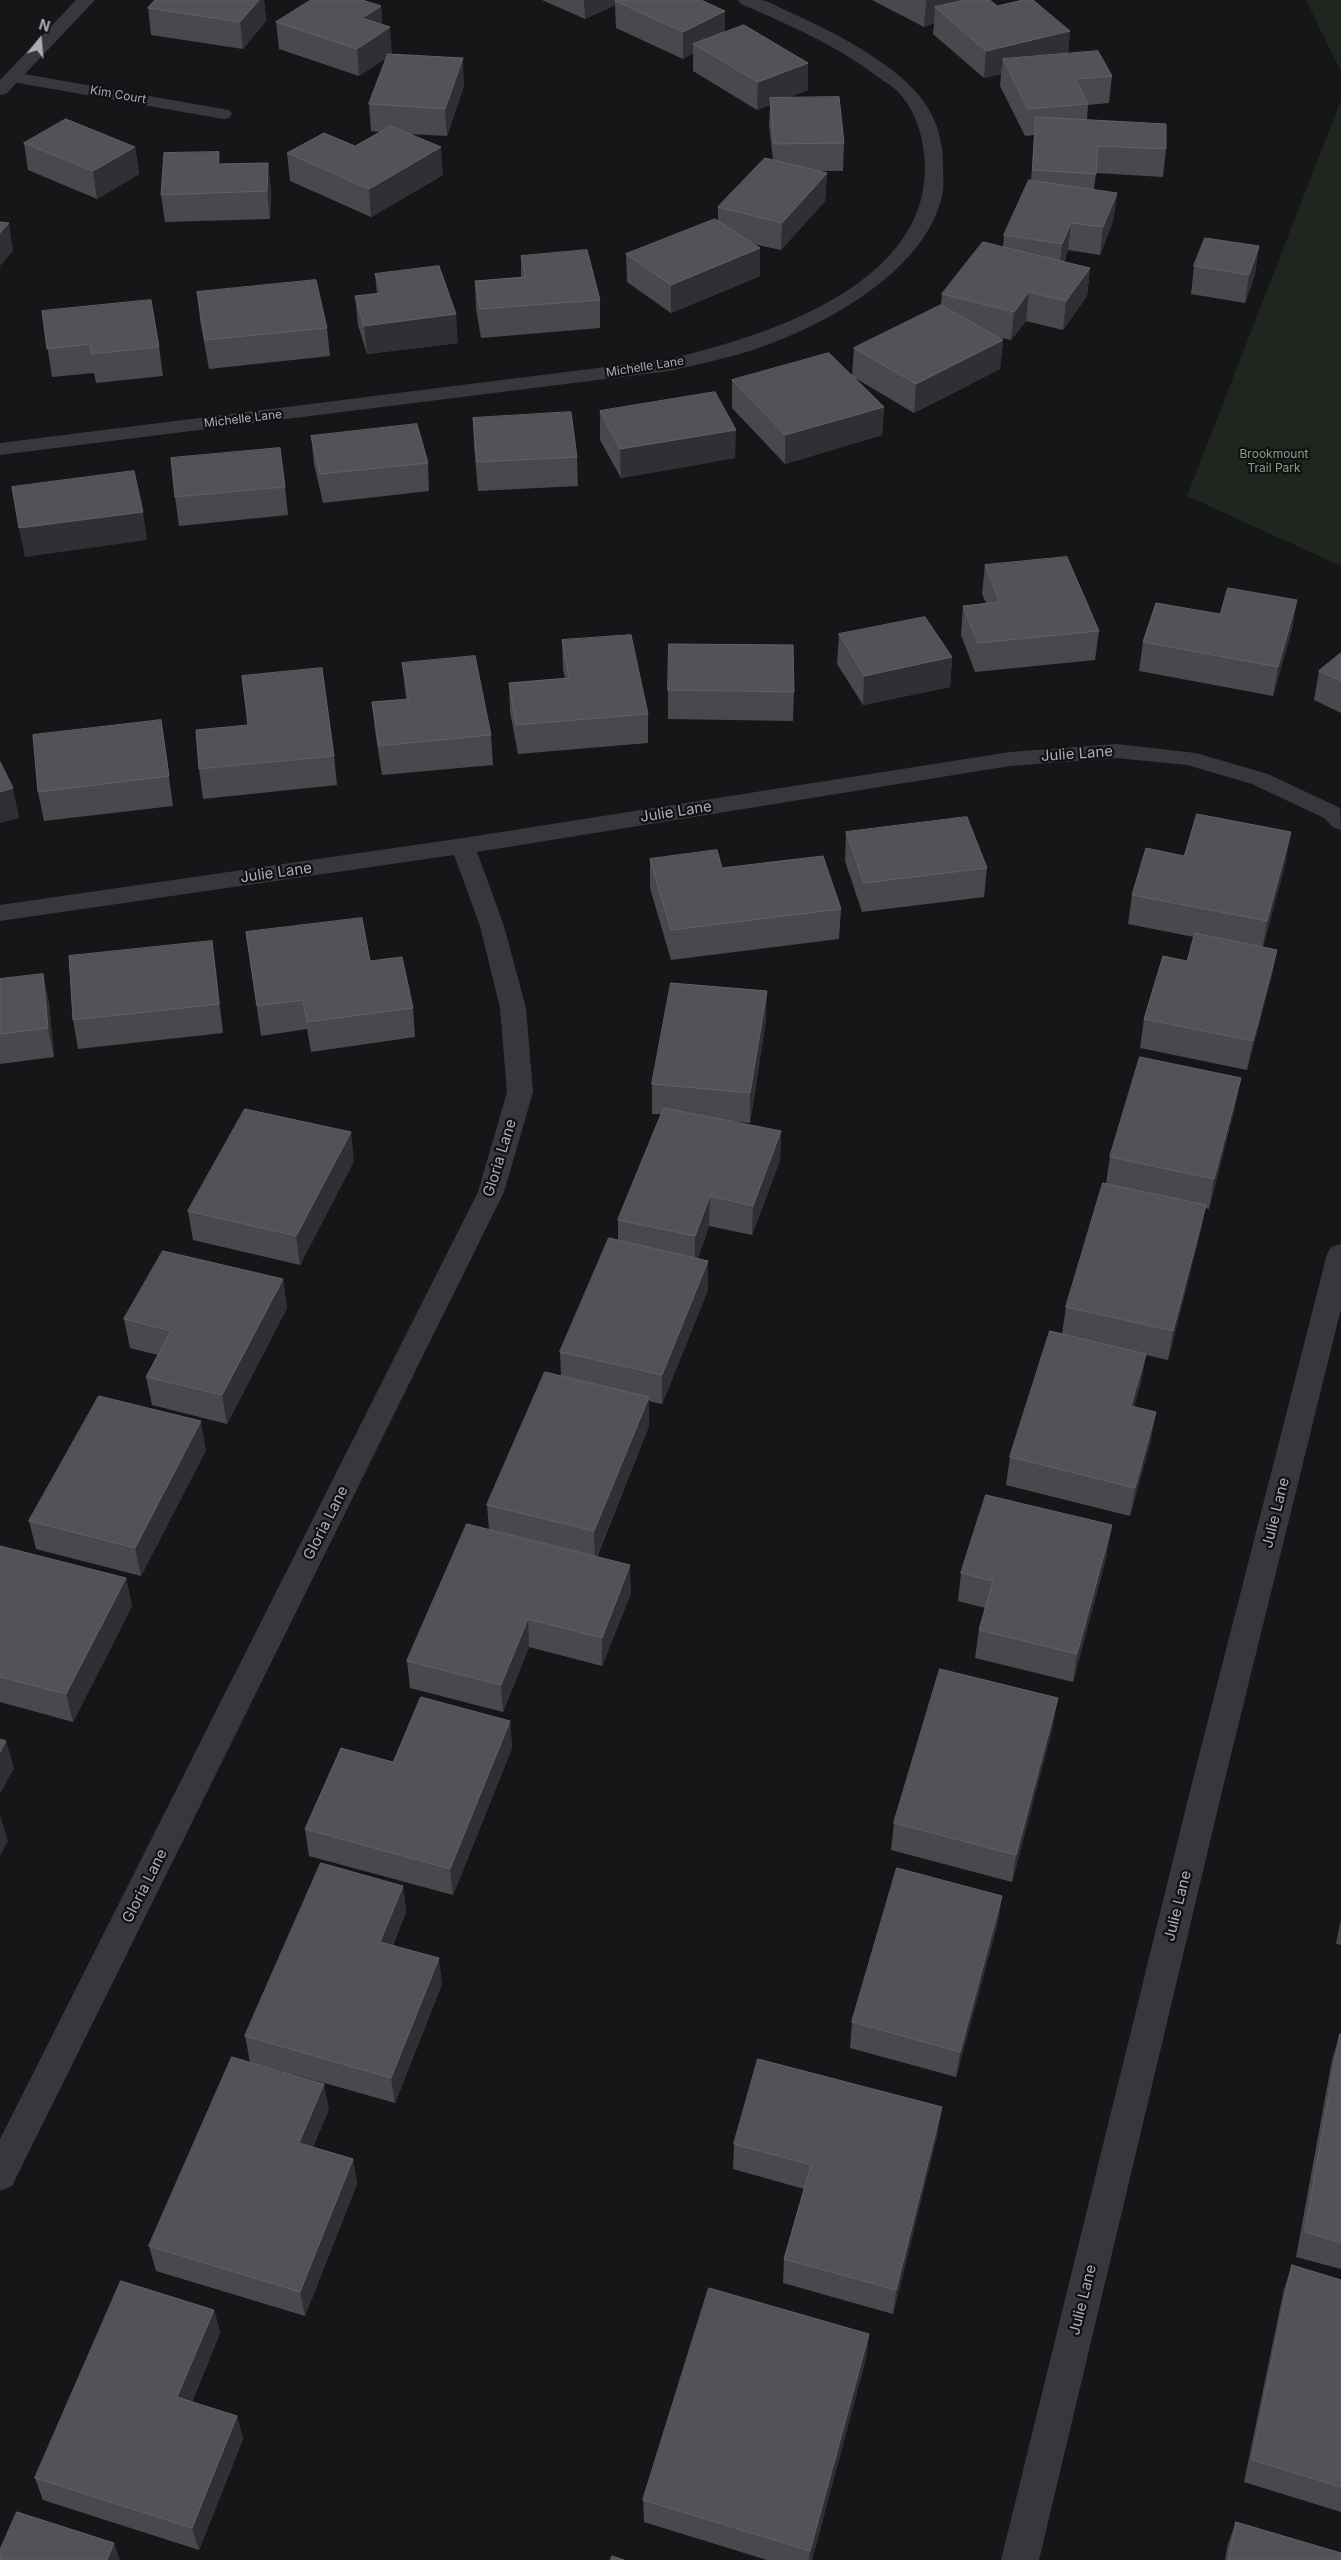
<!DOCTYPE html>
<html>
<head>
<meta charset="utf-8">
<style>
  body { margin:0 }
  #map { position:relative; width:1341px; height:2560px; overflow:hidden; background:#161618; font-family:Inter,sans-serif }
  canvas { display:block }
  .north { position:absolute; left:15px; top:15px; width:50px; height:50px; -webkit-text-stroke:4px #111113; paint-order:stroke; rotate:17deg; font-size:14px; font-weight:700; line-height:20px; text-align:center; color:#a8adb8 }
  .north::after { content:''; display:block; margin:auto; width:18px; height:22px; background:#a8adb8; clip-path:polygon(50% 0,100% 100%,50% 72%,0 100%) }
</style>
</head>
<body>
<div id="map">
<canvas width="1341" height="2560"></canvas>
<div class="north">N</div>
</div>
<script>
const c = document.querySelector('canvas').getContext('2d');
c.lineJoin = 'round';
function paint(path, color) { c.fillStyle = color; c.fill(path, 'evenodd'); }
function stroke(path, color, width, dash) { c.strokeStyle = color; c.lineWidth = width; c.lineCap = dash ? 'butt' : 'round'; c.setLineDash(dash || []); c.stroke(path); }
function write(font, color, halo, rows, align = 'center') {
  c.font = font + ' Inter,sans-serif'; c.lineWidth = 4.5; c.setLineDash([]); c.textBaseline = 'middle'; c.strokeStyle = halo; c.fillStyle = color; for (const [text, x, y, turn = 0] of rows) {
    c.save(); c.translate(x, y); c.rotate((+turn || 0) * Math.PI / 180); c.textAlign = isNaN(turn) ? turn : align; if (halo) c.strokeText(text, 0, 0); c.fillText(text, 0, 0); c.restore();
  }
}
paint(new Path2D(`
  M1306,0H1341V72Z
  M1341,100V566L1187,496Z`), '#1e261f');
paint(new Path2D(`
  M738,0C746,0 754,0 761,0C769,1 778,7 785,10C814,23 843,37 869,54C914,83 944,112 943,168C943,176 944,184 943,191C929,272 820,328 750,351C723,359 696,365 669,371L0,455V443L669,359C762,337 923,288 925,170C925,144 918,113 899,93C893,86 885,82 878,77C836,45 789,25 741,4Z
  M13,72L223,109L229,110L232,114L229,118L223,119L7,81L4,77L7,73Z
  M1116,744L1196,753L1268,774L1340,808L1341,830L1333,827L1324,818L1252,784L1187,765L1116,758L1010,766L477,852L504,926L526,1008L533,1092L504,1192L12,2186L0,2191V2139L478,1192L507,1092L500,1008L480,926L454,855L0,921V905L463,838L1010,752Z
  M1341,1244V1309L1223,1787L1039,2560H1001L1191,1787L1327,1254L1331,1247Z`), '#37383d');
paint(new Path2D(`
  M76,0H95L6,94L0,95V80Z`), '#37383d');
paint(new Path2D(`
  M155,0H264L266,21L243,49L151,35L148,8Z
  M542,0H701L725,11V32L808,63V90L787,98L844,143L843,171H818L827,173L825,201L781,250L753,244L760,276L671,313L627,282L626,254L718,221V207L773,160L769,125L770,105L757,110L693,71V53L683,59L616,28L615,5L585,19Z
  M872,0H990L997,6L1068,54L1112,76L1109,103L1088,105L1087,120L1166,149L1163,177L1096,173L1094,190L1117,193L1113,221L1100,255L1068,250L1064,262L1090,268L1087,296L1063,330L1026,321L1011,340L997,337L1003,340L1000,369L914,413L855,378L884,407L882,435L785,464L732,408V380L852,376L854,348L941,305L942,294L1003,247L1004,235L1031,181L1034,135L1025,136L1000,86L1001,74L984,78L933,34L934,23L924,27Z
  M381,6L382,25L392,54L464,86L447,136L409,134L443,175L371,217L290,181L287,153L355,146L380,132L371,131L369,104L386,58L359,76L279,49L276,22Z
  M24,143L135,147L139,174L97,199L28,170Z
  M221,164L271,190L270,219L165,222L161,195Z
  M1259,246L1255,274L1245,303L1191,294L1194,266Z
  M521,256L600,300V328L481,338L476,309L475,281L521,277Z
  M375,274L458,343L367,354L358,325L355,296L377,294Z
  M197,292L327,328L330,356L209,369L200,320Z
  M42,311L159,347L163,376L96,383L94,373L52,377Z
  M600,411L735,458L621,478L600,440Z
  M473,418L577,457L578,486L478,491L474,446Z
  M311,436L428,463L429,491L323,503L314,464Z
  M285,487L288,515L179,526L175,497Z
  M985,565L1099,631L1095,660L975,672L961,635L963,606L986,603L982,594Z
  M1297,600L1292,629L1273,696L1139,671L1143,642L1220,614Z
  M839,634L952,657L950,687L863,705L837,664Z
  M562,640L648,714V743L518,754L510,712L509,683L565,678L563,670Z
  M1341,653V713L1314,700L1319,671Z
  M402,663L491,735L493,765L382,775L375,731L372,702L406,699Z
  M668,690L794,692L793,721L668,719Z
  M161,720L173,806L44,821L38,792Z
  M334,756L337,785L203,799L199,769Z
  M846,832L987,868L984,897L862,912L845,861Z
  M1184,856L1286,861L1263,947L1277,950L1271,979L1247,1070L1140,1048L1144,1019L1187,961L1194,937L1128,924L1132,895Z
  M650,859L722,868L841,909L839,939L671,960L650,888Z
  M246,932L370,961L413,1008L415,1037L311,1052L307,1029L261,1036Z
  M216,970L223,1033L78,1049L73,1020Z
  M43,974L49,1003L54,1057L0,1064V979Z
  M766,1020L750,1123L728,1121L781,1131L780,1160L752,1235L709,1226L698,1258L708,1261V1290L662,1404L649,1401V1426L597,1557L631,1593L602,1666L529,1647L503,1712L410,1688L407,1661L489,1530L487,1505L561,1376L560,1352L618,1241V1220L661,1114H652V1084Z
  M1235,1107L1209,1209L1205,1208L1200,1234L1168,1360L1146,1355L1141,1382L1134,1406L1151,1440L1130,1516L1006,1485L1010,1457L1062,1334L1066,1307L1106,1183L1110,1157Z
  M354,1161L300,1265L193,1240L188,1211Z
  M283,1279L287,1308L227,1424L152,1405L146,1377L158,1355L130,1348L124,1319Z
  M206,1450L141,1576L36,1549L29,1521Z
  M0,1546L126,1578L132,1606L73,1722L0,1702Z
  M1107,1554L1073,1682L975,1658L979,1630L985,1608L958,1601L961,1573Z
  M510,1721L512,1748L453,1895L309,1856L305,1829L393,1762Z
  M1053,1726L1012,1882L891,1850L894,1823Z
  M403,1886L406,1912L393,1945L442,1984L395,2103L250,2062L245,2036Z
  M1002,1896L998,1922L956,2077L850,2048L852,2022Z
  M1341,1919V1945L1336,1944Z
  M1340,2034H1341V2269L1296,2257L1332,2060Z
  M329,2109L313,2147L353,2159L357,2184L305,2316L156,2271L149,2246Z
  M938,2132L893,2314L783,2283L784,2259L804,2189L733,2169L734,2144Z
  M1292,2265L1341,2280V2512L1244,2482L1284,2289Z
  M214,2310L220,2333L192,2402L237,2416L243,2439L199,2550L43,2500L35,2478Z
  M869,2334L866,2358L812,2560H767L644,2522L643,2500Z
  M1236,2522L1341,2560H1225L1228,2544Z`), '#47494d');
paint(new Path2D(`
  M259,0H264L266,21L243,49L240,22Z
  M584,0H625L615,1V5L585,19Z
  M926,0H967L935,7L934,23L924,27Z
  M381,6L383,32L390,27L392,54L359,76L357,49L362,18Z
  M725,11V37L693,44V53L683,59V32Z
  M1070,31L1068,58L1003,59L1001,74L984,78L986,51Z
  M463,58L464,86L447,136L445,109Z
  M808,63V90L771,104L770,98V105L757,110L758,82Z
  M135,147L139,174L97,199L93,171Z
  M441,147L443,175L371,217L369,189Z
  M219,152L222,179L218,164Z
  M268,163L271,190L270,219L267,191Z
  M827,173L825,201L781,250L782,223Z
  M1117,193L1113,221L1100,255L1103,227Z
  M9,223L13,251L0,266V233Z
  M1071,223L1068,250L1059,272L1062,244Z
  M1259,246L1255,274L1245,303L1249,275Z
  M760,248V276L671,313V285Z
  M1090,268L1087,296L1063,330L1066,301Z
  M1029,292L1026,321L1011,340L1014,312Z
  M456,314L458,343L367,354L364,326Z
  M1003,340L1000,369L914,413L916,384Z
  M884,407L882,435L785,464V435Z
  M736,430L735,458L621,478L620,449Z
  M143,512L147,540L25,557L19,528Z
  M1297,600L1292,629L1273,696L1278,667Z
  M952,657L950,687L863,705L864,676Z
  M13,788L19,818L0,823V792Z
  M1291,832L1286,861L1262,951L1267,921Z
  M212,941L216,970L223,1033L219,1004Z
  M1277,950L1271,979L1247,1070L1253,1041Z
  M43,974L49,1003L54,1057L48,1028Z
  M767,991L766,1020L750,1123V1093Z
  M1241,1078L1235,1107L1209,1209L1214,1179Z
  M781,1131L780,1160L752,1235L753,1206Z
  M351,1132L354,1161L300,1265L296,1236Z
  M710,1196L709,1226L695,1266V1236Z
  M1206,1205L1200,1234L1168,1360L1173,1331Z
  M708,1261V1290L662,1404V1375Z
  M283,1279L287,1308L227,1424L222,1395Z
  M1146,1354L1141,1382L1126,1434L1131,1406Z
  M649,1397V1426L595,1560L594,1531Z
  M1156,1412L1151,1440L1130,1516L1135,1488Z
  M201,1421L206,1450L141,1576L135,1548Z
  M1112,1525L1107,1554L1073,1682L1077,1654Z
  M630,1565L631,1593L602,1666V1638Z
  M126,1578L132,1606L73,1722L66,1694Z
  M528,1619L529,1647L503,1712L501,1685Z
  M1058,1698L1053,1726L1012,1882L1016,1855Z
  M510,1721L512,1748L453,1895L450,1869Z
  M6,1741L14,1768L0,1794V1752Z
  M0,1815L8,1841L0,1856Z
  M403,1886L406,1912L383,1968L380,1942Z
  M1002,1896L998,1922L956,2077L960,2052Z
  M439,1958L442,1984L395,2103L391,2078Z
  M324,2084L329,2109L304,2168L299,2143Z
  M942,2107L938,2132L893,2314L896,2290Z
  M353,2159L357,2184L305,2316L300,2292Z
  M214,2310L220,2333L184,2420L177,2397Z
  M869,2334L866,2358L812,2560H809L810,2551Z
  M237,2416L243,2439L199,2550L192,2528Z
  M114,2543L120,2560H107Z`), '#2f3033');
const building = new Path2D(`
  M155,0H259L240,22L148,8Z
  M311,0H362L381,6L362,18L390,27L357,49L276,22Z
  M618,0H701L725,11L683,32L615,1Z
  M965,0H990L997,6L1023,0H1033L1070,31L986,51L935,7Z
  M744,25L808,63L758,82L693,44Z
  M1098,51L1112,76L1075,79L1088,104L1028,109L1003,59Z
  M388,54L463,58L445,109L369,104Z
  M839,97L844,143L774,144L770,98Z
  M1036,117L1166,124V149L1098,146L1096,174L1033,170Z
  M66,119L135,147L93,171L24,143Z
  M391,126L441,147L369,189L287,153L324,133L355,146Z
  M219,152L218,164L268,163L267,191L161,195L164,153Z
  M765,158L827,173L782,223L718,207Z
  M1029,180L1117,193L1103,227L1071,223L1062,244L1004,235Z
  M715,219L760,248L671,285L626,254Z
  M0,222L9,223L0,233Z
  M1205,238L1259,246L1249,275L1194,266Z
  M983,242L1090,268L1066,301L1029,292L1014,312L942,294Z
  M587,250L600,300L480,309L475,281L526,277L521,256Z
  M439,266L456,314L364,326L355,296L382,293L375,274Z
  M316,280L327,328L205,340L197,292Z
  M151,300L159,347L91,354L90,344L47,349L42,311Z
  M941,305L1003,340L916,384L854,348Z
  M829,353L884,407L785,435L732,380Z
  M715,392L736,430L620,449L600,411Z
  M571,412L577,457L477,462L473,418Z
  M417,424L428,463L320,474L311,436Z
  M280,448L285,487L175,497L171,458Z
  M134,471L143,512L19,528L12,487Z
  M1067,557L1099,631L978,643L963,606L1000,602L985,565Z
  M1228,588L1297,600L1278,667L1143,642L1156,603L1220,614Z
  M925,617L952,657L864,676L839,634Z
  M631,635L648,714L516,725L509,683L569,678L562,640Z
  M669,644L793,645L794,692L668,690Z
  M1341,653V681L1319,671Z
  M475,656L491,735L379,746L372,702L409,699L402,663Z
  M322,668L334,756L199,769L196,730L248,725L242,676Z
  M161,720L169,776L38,792L33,735Z
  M0,762L13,788L0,792Z
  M1197,814L1291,832L1267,921L1132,895L1146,848L1184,856Z
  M967,817L987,868L864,883L846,832Z
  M717,850L722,868L823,856L841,909L671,930L650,859Z
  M362,918L370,961L402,957L413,1008L307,1022L303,1000L257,1006L246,932Z
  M1195,933L1277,950L1253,1041L1144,1019L1163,956L1187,961Z
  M212,941L219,1004L73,1020L69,956Z
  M43,974L48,1028L0,1034V979Z
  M671,983L767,991L750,1093L652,1084Z
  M1140,1057L1241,1078L1214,1179L1110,1157Z
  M664,1108L781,1131L753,1206L710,1196L695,1236L618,1220Z
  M245,1109L351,1132L296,1236L188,1211Z
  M1103,1183L1206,1205L1173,1331L1066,1307Z
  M609,1238L708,1261L662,1375L560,1352Z
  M163,1251L283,1279L222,1395L146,1377L171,1331L124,1319Z
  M1050,1331L1146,1354L1131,1406L1156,1412L1135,1488L1010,1457Z
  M545,1372L649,1397L594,1531L487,1505Z
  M99,1396L201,1421L135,1548L29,1521Z
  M986,1495L1112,1525L1077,1654L979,1630L993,1581L961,1573Z
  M467,1524L630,1565L602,1638L528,1619L501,1685L407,1661Z
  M0,1546L126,1578L66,1694L0,1677Z
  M940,1669L1058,1698L1016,1855L894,1823Z
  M421,1697L510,1721L450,1869L305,1829L341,1748L393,1762Z
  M0,1739L6,1741L0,1752Z
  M321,1863L403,1886L380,1942L439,1958L391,2078L245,2036Z
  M897,1868L1002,1896L960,2052L852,2022Z
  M1340,2034H1341V2243L1305,2232Z
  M232,2057L324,2084L299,2143L353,2159L300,2292L149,2246Z
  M758,2059L942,2107L896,2290L784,2259L811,2165L734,2144Z
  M1292,2265L1341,2280V2487L1252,2460Z
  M121,2281L214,2310L177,2397L237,2416L192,2528L35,2478Z
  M709,2288L869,2334L810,2551L643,2500Z
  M17,2512L114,2543L107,2560H0V2550Z
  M1236,2522L1341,2553V2560H1229Z
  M612,2556L624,2560H611Z`);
paint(building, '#525359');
stroke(building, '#5f6168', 1);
write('12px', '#a8adb8', '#111113', [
  ["Kim Court",118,95,10],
  ["Michelle Lane",645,367,-9],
  ["Michelle Lane",243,419,-7]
]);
write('12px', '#7fa381', '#111113', [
  ["Brookmount",1274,454],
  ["Trail Park",1274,468]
]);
write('15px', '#a8adb8', '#111113', [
  ["Julie Lane",1077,754,-4],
  ["Julie Lane",676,812,-9],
  ["Julie Lane",276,873,-8],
  ["Gloria Lane",500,1158,-73],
  ["Julie Lane",1276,1513,-76],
  ["Gloria Lane",326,1523,-63],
  ["Gloria Lane",145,1886,-63],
  ["Julie Lane",1178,1906,-76],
  ["Julie Lane",1083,2300,-76]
]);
</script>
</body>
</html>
